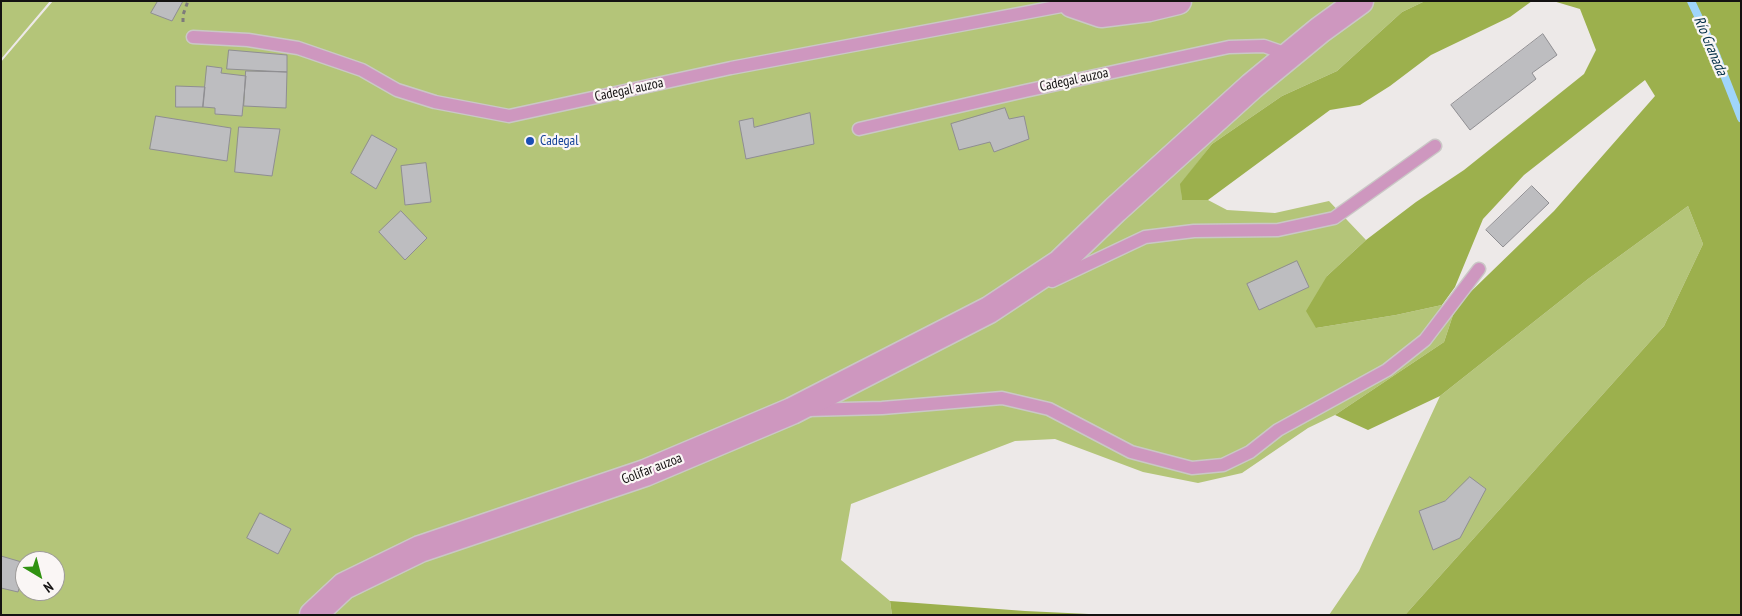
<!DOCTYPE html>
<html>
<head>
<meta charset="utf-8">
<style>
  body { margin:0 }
  #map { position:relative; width:1742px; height:616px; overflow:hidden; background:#ede9e8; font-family:"PT Sans Narrow",sans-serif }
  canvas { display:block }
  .frame { position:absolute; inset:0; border:2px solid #141212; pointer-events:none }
  .north { position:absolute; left:15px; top:551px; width:50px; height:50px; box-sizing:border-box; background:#faf6f5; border:1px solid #9e9b9a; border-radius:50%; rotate:143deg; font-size:14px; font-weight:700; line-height:20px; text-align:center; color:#141212 }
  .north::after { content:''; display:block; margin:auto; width:18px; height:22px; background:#309211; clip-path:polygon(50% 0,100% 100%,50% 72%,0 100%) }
</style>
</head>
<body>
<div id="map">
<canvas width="1742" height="616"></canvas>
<div class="frame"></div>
<div class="north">N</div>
</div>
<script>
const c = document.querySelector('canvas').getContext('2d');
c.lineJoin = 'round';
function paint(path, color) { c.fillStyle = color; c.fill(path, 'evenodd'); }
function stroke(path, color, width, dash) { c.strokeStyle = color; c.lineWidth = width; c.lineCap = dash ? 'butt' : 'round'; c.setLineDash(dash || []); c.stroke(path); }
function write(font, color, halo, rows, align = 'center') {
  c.font = font + ' "PT Sans Narrow",sans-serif'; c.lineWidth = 4.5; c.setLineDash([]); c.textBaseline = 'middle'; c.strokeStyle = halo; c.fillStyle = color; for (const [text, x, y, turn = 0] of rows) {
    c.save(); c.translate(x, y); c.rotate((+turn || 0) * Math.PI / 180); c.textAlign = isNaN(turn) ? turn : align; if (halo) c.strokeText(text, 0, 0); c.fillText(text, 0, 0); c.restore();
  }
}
paint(new Path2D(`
  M1,1H50L1,59Z
  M53,1H1425L1402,12L1337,71L1282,96L1212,144L1181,184L1182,200H1208L1227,210L1275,213L1329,201L1366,240L1327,276L1316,328L1396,315L1442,305L1456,306L1444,342L1335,415L1308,428L1242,473L1198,483L1143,472L1055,439L1015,441L851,504L841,560L890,601L892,615H1V62ZM25,561H55V591H25Z
  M1688,206L1703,244L1664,326L1405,615H1329L1359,571L1440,396L1588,279Z`), '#b4c579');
paint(new Path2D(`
  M1425,1H1532L1510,17L1431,55L1390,86L1360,105L1330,110L1208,200H1182L1180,184L1212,144L1282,96L1337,71L1402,12Z
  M1553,1H1741V615H1405L1664,326L1703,244L1688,206L1588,279L1440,396L1368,430L1335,415L1444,342L1456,306L1554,211L1655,96L1645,80L1524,175L1483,219L1455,287L1442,305L1396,315L1316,328L1306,311L1327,276L1366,240L1416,202L1464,170L1584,74L1596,50L1580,9Z
  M890,601L1025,611L1110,615H892Z`), '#9cb04d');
stroke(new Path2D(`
  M1691,1L1715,52L1741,118`), '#a0d5fa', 8);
const building = new Path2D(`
  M158,1H183L172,21L151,13Z
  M1543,34L1557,55L1532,73L1536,79L1470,130L1451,105Z
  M229,50L287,55V72L227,69Z
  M207,66L222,68L221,73L246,76L242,116L215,114V108L203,107Z
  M246,71L287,72L286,108L244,106Z
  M176,86L205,87L203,107H176Z
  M1005,108L1009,119L1024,116L1029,139L994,152L990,142L959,150L951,124Z
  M810,113L814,144L746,159L739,121L753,118L754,127Z
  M156,116L231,128L227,161L150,149Z
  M239,127L280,129L272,176L235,172Z
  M372,135L397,149L376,189L351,173Z
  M426,163L431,202L405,205L401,166Z
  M1532,186L1549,203L1503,247L1486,230Z
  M401,211L427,238L405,260L379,232Z
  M1297,261L1309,287L1259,310L1247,284Z
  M1470,477L1486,489L1460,538L1433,550L1419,511L1445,501Z
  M260,513L291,529L278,554L247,538Z
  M1,556L25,563V568L18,592L1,588Z`);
paint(building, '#bdbdc0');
stroke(building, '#8f8e92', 1);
const service = new Path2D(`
  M193,37L248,40L298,48L362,70L397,90L435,102L509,116L731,68L1072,4
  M859,129L1025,91L1229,47L1264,46L1290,55
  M1052,281L1145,237L1194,231L1278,230L1334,218L1435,146
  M807,410L882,408L1002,398L1049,409L1131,452L1192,468L1223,465L1250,452L1278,430L1387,370L1425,340L1479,269`);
const minor = new Path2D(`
  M1072,4L1101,14L1149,8L1178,1
  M313,615L344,586L420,549L645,473L792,411L989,310L1060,263L1115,210L1252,86L1320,30L1360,1`);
stroke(service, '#cac7c6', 15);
stroke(minor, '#cac7c6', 29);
stroke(new Path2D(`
  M183,22V15L188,1`), '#7e7b7b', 3, [4, 4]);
stroke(service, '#ce97bf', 12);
stroke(minor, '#ce97bf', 26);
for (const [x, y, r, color] of [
  [530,141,5,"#1a4fb4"]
]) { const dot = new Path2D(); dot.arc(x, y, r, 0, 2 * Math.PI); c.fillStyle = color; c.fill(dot); stroke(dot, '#faf6f5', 2); }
write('14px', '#141212', '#faf6f5', [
  ["Cadegal auzoa",1074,80,-12],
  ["Cadegal auzoa",629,90,-12],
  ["Golifar auzoa",652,469,-21]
]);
write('14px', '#164399', '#faf6f5', [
  ["Cadegal",540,141]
], 'left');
write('italic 15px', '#08334b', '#faf6f5', [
  ["Río Granada",1710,46,67]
]);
</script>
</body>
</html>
